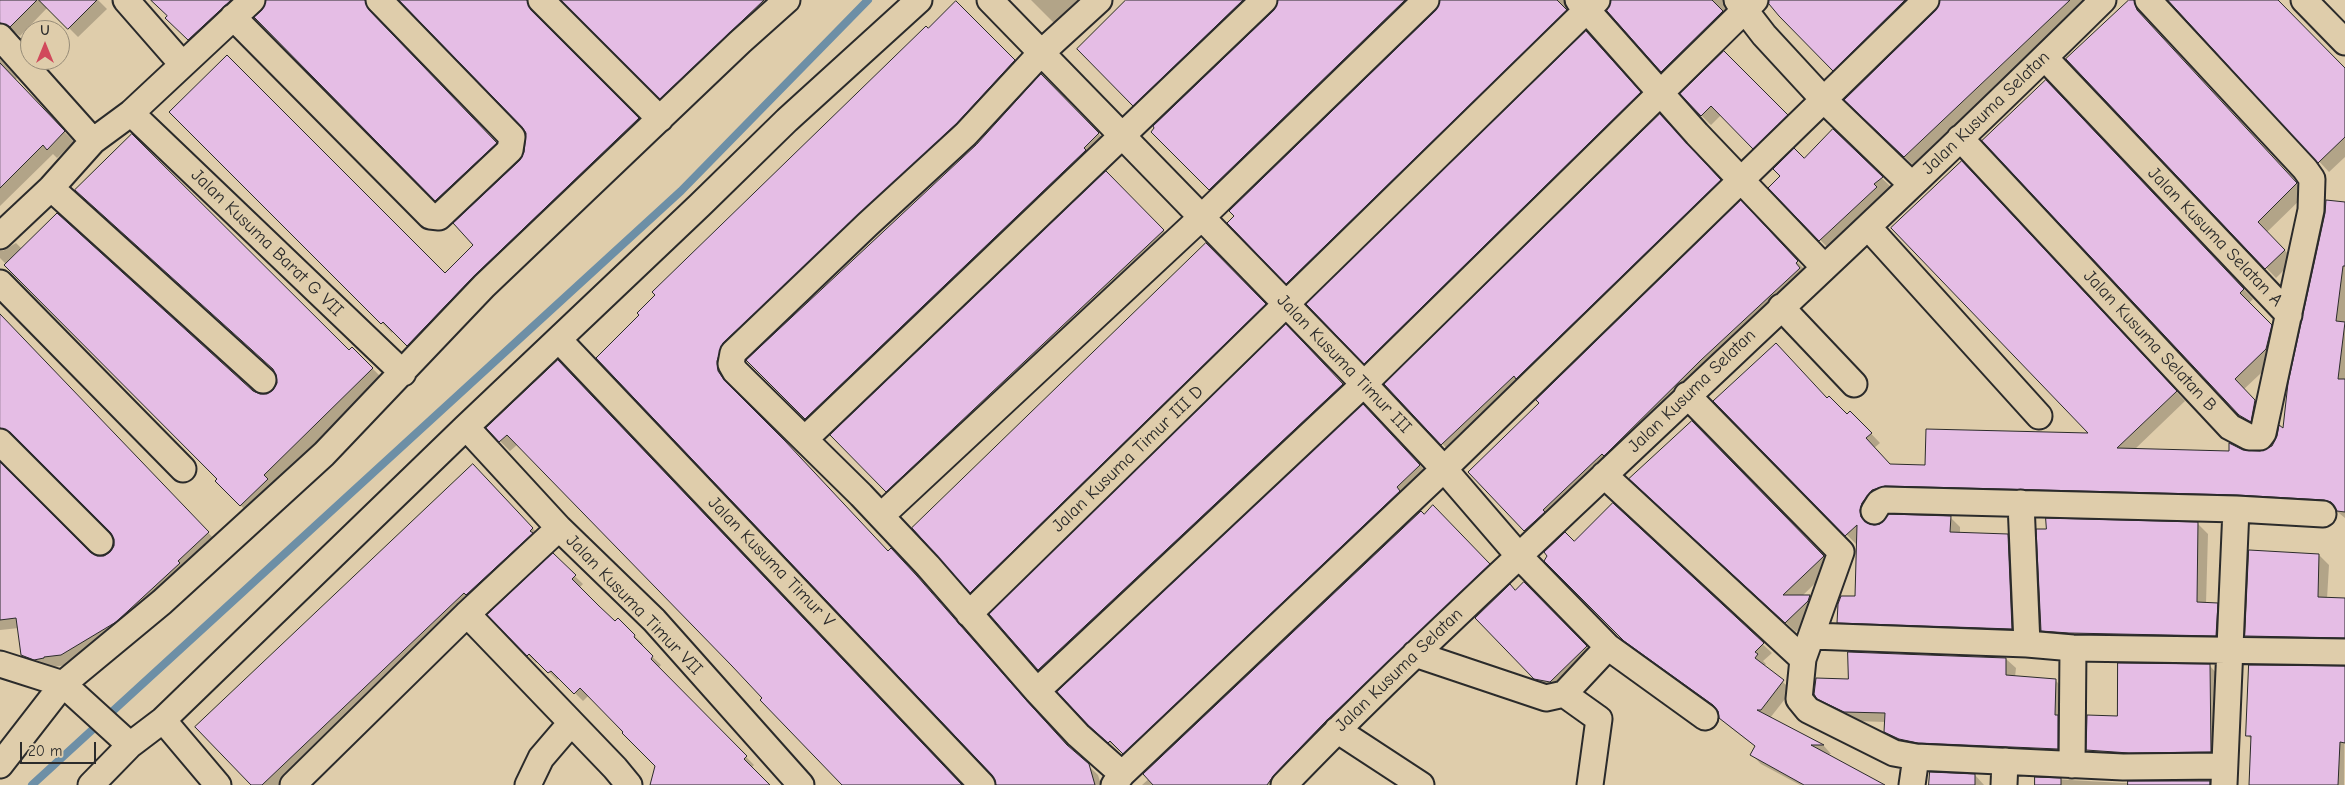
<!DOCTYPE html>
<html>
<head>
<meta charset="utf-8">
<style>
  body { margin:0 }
  #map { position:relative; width:2345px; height:785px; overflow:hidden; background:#dfcdab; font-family:"Comic Neue",sans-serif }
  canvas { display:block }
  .north { position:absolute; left:20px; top:20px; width:50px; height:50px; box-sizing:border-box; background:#dfcdab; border:1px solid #978c78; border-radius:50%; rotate:0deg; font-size:14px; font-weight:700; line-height:20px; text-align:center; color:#2b2b2b }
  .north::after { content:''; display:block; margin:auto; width:18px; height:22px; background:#d1495b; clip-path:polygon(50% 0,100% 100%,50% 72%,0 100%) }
  .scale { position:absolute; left:20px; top:742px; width:76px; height:22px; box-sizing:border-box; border:2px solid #2b2b2b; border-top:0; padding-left:6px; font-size:15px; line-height:18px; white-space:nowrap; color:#2b2b2b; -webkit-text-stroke:4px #dfcdab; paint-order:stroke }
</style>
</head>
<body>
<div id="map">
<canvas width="2345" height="785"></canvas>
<div class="north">U</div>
<div class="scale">20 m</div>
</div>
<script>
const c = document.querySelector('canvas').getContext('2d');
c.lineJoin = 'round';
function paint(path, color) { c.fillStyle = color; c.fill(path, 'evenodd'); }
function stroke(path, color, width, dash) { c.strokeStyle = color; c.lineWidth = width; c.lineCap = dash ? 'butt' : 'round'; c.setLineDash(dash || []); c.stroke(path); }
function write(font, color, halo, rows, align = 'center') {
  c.font = font + ' "Comic Neue",sans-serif'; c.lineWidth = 4; c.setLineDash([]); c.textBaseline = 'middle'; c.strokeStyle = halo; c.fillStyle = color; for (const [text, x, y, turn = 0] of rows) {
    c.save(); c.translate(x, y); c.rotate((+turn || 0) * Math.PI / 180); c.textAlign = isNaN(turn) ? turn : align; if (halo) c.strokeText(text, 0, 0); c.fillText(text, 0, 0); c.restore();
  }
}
paint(new Path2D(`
  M0,0H98L107,9L78,37L48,7L20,36L15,32H7L0,36Z
  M152,0H251L198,49Z
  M267,0H378L374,7V15L378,21L505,152L446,209L256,17L267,4Z
  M401,0H540L536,7V15L540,21L648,129L417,355L393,331L392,333L171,112L445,274L475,245L525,153L527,139L524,127Z
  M563,0H783L670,107Z
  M1031,0H1092L1061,30Z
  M1129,0H1263L1143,115L1079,49Z
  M1279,0H1425L1220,199L1153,132L1275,11Z
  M1441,0H1577L1297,293L1229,223L1437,11Z
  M1612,0H1737L1672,81L1608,11Z
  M1770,0H1925L1844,79L1780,16Z
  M1941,0H2090L1914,166L1846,100L1937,11Z
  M2131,0H2141L2145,4L2143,14L2147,21L2306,194L2267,232L2294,260L2276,278L2068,60Z
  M2169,0H2277L2345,70V157L2329,172Z
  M956,3L1023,71L726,372L728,382L734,392L888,552L1071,749L1098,775L1101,785H997L993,774L598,358Z
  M1596,42L1650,103L1375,372L1308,304Z
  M1724,53L1797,125L1763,157L1721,115L1711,125L1701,115Z
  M0,59L17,78L15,80L74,142L57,158L53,154L0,206Z
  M1041,76L1108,143L815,428L748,362L879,235L977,145Z
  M2055,91L2253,299L2249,303L2281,335L2276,359L2243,390L2264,411L2260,430L2250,425L2240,415Z
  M1669,125L1730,190L1452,454L1386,384Z
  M1833,131L1891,187L1883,194L1885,196L1829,249L1770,188L1804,159Z
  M1106,172L1173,240L897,501L832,435Z
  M1971,172L2185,401L2134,450L2248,453L2267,451L2276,442L2284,431L2345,203V518L2334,509L2247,504L1895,495L1869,520L1870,525L1950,517L1960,527V534L2007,535L2017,544L2021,638L1848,632L1838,622L1857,598L1858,542L1856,544L1715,401L1827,399L1847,416L1860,422L1880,443L1874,448L1890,465L1926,466L2091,435Z
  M1750,212L1807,272L1535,540L1469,472Z
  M16,243L22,249L260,395H267L352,348L382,378L272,485L250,515L217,481L219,479L0,258V251H3Z
  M1206,244L1275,314L981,601L971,592Z
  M0,315L217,542L71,664L44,669L32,665L22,655L19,628L0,630V464L89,553L96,557H105L111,553L115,546V537L111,531L21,441L15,437H6L0,441Z
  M1286,326L1352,394L1049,679L991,614Z
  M558,362L961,785H843L764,698L518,444L510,451L500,441L488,428Z
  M1373,416L1429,475L1133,762L1121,750L1119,751L1100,734Z
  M1692,423L1833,566L1802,596H1810L1820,606L1818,611L1796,632L1641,489Z
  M482,475L542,538L282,785H253Z
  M1613,505L1772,653L1763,661L1766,664L1764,666L1792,690L1770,718L1824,746L1831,754H1824L1882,785H1800L1761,764L1752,755L1756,747L1730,727L1720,718L1719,711L1634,650L1546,561L1574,543Z
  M1443,517L1498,574L1283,785H1142Z
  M2198,524L2208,534L2206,604H2217L2227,614L2226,645L2052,640L2042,630Z
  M553,555L583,584L579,588L615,623L618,620L643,644L641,646L661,665L658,668L754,765L751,768L768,785H652L656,766L589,695L583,701L560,678L557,680L538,661L536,663L489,615Z
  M2319,555L2329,565L2327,599H2345V647L2256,646L2246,636Z
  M1524,583L1601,662L1550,693L1476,618L1515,592Z
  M2006,659L2016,668L2015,677L2055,680L2065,690L2067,758L1928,752L1895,741L1886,732V722L1854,721L1828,708L1818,698L1849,680Z
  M2210,666L2219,676L2220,761L2098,760L2088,750V717H2118Z
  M2345,667L2344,785H2249L2252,740L2247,735Z
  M1975,775L1984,785H1930Z
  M2036,778L2122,783L2209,782L2213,785H2036Z`), '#0003');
stroke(new Path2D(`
  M32,785L681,191L868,0`), '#6d8fa6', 8);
const building = new Path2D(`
  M0,0H37L10,27L0,23Z
  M39,0H97L68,29Z
  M151,0H231L188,40L165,18L167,16Z
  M266,0H365L369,10L497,143L435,201L254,17L262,10Z
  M399,0H527L531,10L639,118L474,276L407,346L383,322L381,324L169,112L227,55L445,273L473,245L453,223L520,160L524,152L526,133L522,127Z
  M561,0H764L660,99Z
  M1126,0H1243L1133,106L1077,49Z
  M1278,0H1405L1209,190L1151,132L1154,128L1153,126L1274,10Z
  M1440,0H1557L1567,10L1286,284L1227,223L1234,216L1229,211L1436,10Z
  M1611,0H1712L1723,11L1661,72L1607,11Z
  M1769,0H1905L1833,71L1779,16L1769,4Z
  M1940,0H2070L1904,157L1844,100L1936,10Z
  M2129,0H2134L2137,10L2297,183L2258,222L2285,250L2265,269L2066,59Z
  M2168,0H2278L2345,68V137L2318,163Z
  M956,1L1015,60L956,124L723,343L717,361L718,371L725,381L785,441L888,551L891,548L917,576L1026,700L1067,745L1089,764L1095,785H996L992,775L596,358L639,315L637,313L655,295L652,292L926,26L928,28Z
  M1586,31L1641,92L1364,364L1306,304Z
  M1724,51L1788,115L1753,149L1711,106L1701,116L1680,94Z
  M0,63L65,131L47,150L43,145L0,188Z
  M1041,74L1099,133L1084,148L1086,150L805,419L746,360L976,145Z
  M2046,80L2244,289L2240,293L2272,325L2266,349L2235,379L2255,400L2251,422L2239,415L1982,141Z
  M1660,114L1721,180L1516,379L1514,376L1441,445L1384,384Z
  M1833,129L1883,177L1874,184L1877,187L1819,241L1768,188L1780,176L1773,169L1794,148L1804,158Z
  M132,134L349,350L352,347L373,368L264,475L268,479L240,506L215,481L217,479L4,265L57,213L253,391L260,394H267L273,390L277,383L276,375L273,369L75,190Z
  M1962,161L2177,391L2117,448L2229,451V443L2243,450L2260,451L2272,446L2277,436L2279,425L2283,428L2288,383L2325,213L2326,200L2345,202V266H2343L2336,321L2345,322L2338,379H2345V512L2337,511L2331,502L2324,500L2237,495L1885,486L1872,490L1862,503L1860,510L1861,517L1867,523L1874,525L1880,524L1889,514L1951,516L1950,532L2008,534L2012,629L1837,623L1838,604L1841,596H1855L1857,525L1845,536L1713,401L1776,343L1827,398L1829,396L1847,414L1850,411L1872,433L1866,438L1890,464L1925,465L1926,429L2088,433L1891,228Z
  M1106,171L1164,230L886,492L830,435Z
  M1741,200L1798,261L1796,263L1800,268L1701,360L1604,456L1602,454L1543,510L1545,512L1524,531L1468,472L1539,403L1536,400Z
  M1206,243L1266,304L970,593L912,528Z
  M0,314L209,532L178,561L180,563L116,622L61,655L44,657V658L34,660L21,655L16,618L0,620V462L90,552L97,556H104L110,552L114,546V539L110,532L10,432L0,428Z
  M1286,324L1343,384L1038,670L989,614Z
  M558,360L575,378L962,785H842L760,700L762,698L732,666L507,435L499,442L486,428Z
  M1363,404L1420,465L1397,487L1400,491L1123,754L1110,741L1108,743L1088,725L1057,692Z
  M1692,421L1824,556L1783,595H1810L1808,601L1785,623L1629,479Z
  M473,464L533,528L530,531L533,533L466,595L464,593L262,785H251L195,727Z
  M1613,503L1764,643L1755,652L1758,654L1755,658L1784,680L1761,710H1757L1824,745H1811L1885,785H1804L1750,755L1755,746L1719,718L1718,711L1713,705L1624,641L1544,561L1547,556L1544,552L1565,532L1574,541Z
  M1433,505L1490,564L1325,722L1274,775L1267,785H1153L1143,774L1421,511L1424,514Z
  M2046,518L2198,522L2197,602L2218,603L2216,636L2069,633L2041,631L2036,529H2046Z
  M2249,550L2319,554L2318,597L2345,598V638L2245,636Z
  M553,553L576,575L572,579L599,606L615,621L618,618L635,635L634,637L653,656L651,659L747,756L744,759L770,785H650L655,766L622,733L623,732L580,688L574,694L551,671L548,673L529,654L527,656L487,615Z
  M1524,582L1587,646L1550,682L1534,679L1475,618L1510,584L1515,590Z
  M1848,652L2006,658V675L2056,679L2055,715H2058V749L1918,743L1899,739L1884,732L1885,713L1844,712L1817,699L1814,694L1816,678L1848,679Z
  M2118,663L2210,664L2211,752L2129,753L2086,750L2087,715L2117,716Z
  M2249,665L2345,666V743L2340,742L2338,785H2249L2251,736H2246Z
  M1930,772L1975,774V785H1929Z
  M2035,777L2061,778V785H2035Z
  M2128,781H2210V785H2128Z`);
paint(building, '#e5bde5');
stroke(building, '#2b2b2b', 1);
const minor = new Path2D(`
  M126,0L182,64
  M541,0L660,119
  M990,0L1364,384L1444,469L1519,556L1608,647L1705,717
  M1099,0L1041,53L966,134L868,224L733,353L731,364L735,371L861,495L928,566L1037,691L1078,735L1122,774
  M1578,0L1697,134L1824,267
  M1737,0L1764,35L1824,100L1911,184
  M2304,0L2345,42
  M233,17L430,216L439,217L510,150L512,137L379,0
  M0,37L93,141
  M2045,58L2289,315
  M131,113L403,373
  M1960,138L2230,427L2249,437H2260L2263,433L2311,210L2312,179L2305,169L2148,0
  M51,188L263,380
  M1868,227L2039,416
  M0,236L51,188L93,141L131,113L252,0
  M0,283L183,469
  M1781,307L1854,384
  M559,340L982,785
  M1687,395L1841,552L1803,659L1799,699L1808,710L1894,753L1916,757L2123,767L2224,766
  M466,427L559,528L654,620L801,785
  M805,439L1264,0
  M0,442L100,542
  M1604,475L1803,659
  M2021,503L2027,644
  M1874,511L1879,503L1885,500L2236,509L2323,514
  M881,516L1203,216L1426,0
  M467,614L615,768L629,785
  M969,614L1597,0
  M1812,636L2027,644L2073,648L2345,652
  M1415,654L1546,698L1564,694L1608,647
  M0,664L63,684L130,745
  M1037,691L1364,384L1755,0
  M1564,694L1599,719L1590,785
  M163,720L218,785
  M1337,730L1421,785
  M0,765L63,684L162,602L324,454L484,286L740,42L787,0
  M2072,765L2073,648
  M91,785L130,745L163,720L466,427L700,205L787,120L919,0
  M293,785L467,614L559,528
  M528,785L541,758L571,723
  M1114,785L1122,774L1444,469L1926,0
  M1284,785C1378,687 1477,596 1575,503C1751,336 1930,171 2103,0
  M1912,785L1916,757
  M2004,785L2005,761
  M2224,785L2236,509`);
stroke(minor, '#2b2b2b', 29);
stroke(minor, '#dfcdab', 25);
write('18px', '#2b2b2b', '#dfcdab', [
  ["Jalan Kusuma Selatan",1986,113,-44],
  ["Jalan Kusuma Selatan A",2215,237,46],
  ["Jalan Kusuma Barat G VII",267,243,44],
  ["Jalan Kusuma Selatan B",2150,341,47],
  ["Jalan Kusuma Timur III",1344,364,46],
  ["Jalan Kusuma Selatan",1692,391,-44],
  ["Jalan Kusuma Timur III D",1128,459,-44],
  ["Jalan Kusuma Timur V",771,562,46],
  ["Jalan Kusuma Timur VII",634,605,46],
  ["Jalan Kusuma Selatan",1399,670,-44]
]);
</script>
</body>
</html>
